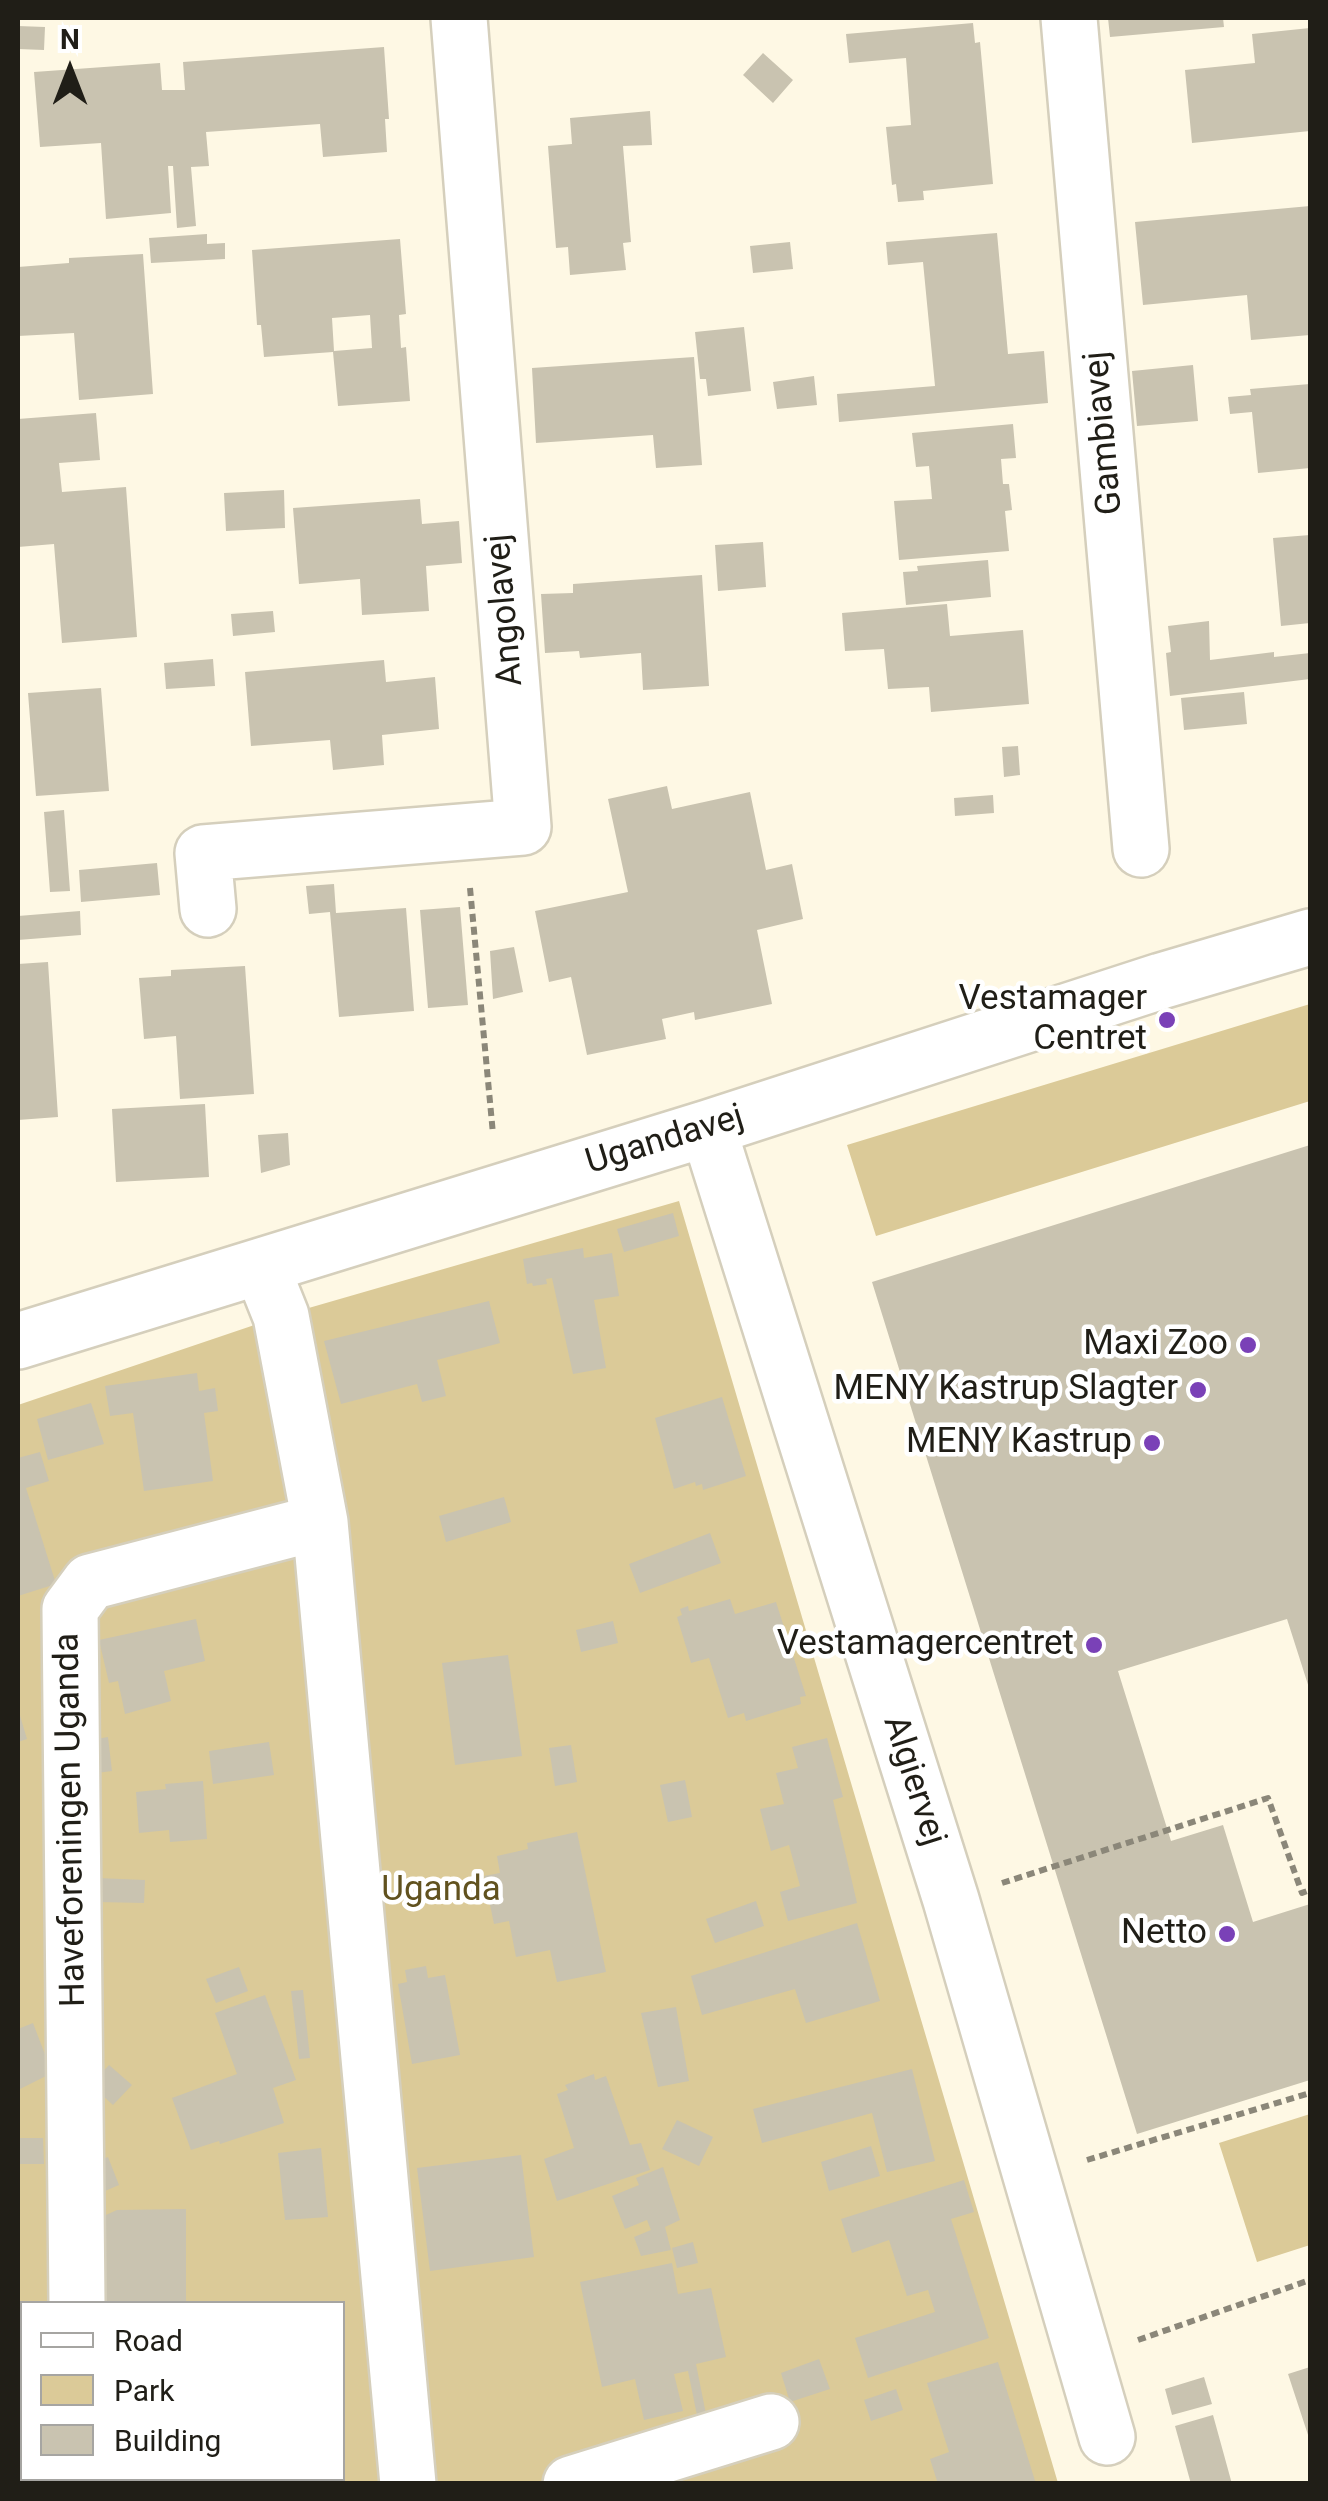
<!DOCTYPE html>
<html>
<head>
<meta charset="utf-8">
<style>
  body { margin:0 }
  #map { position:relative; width:1328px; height:2501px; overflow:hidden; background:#fef8e4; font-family:Roboto,sans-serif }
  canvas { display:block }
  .frame { position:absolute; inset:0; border:20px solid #201e17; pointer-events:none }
  .legend { position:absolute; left:20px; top:2301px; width:325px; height:180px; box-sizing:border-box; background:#fff; border:2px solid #a6a5a2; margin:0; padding:12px 18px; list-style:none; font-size:30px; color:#201e17 }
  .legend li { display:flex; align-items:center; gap:20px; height:50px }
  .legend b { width:50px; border:2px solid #a6a5a2 }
  .north { position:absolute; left:20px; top:20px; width:100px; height:100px; -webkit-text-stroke:8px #fff; paint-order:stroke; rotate:0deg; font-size:28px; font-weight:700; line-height:40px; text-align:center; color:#201e17 }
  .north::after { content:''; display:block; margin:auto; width:35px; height:45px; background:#201e17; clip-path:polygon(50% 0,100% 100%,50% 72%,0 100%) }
</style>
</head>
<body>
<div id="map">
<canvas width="1328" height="2501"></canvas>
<div class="frame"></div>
<ul class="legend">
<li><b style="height:12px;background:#fff"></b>Road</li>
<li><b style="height:28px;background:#dbca98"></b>Park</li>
<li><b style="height:28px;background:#c9c3b0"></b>Building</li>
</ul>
<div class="north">N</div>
</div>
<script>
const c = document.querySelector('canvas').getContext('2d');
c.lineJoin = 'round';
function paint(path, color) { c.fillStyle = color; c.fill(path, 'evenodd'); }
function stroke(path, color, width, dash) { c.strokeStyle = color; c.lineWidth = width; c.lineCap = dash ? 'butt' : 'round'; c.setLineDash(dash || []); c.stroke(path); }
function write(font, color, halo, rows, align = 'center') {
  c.font = font + ' Roboto,sans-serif'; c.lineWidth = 9; c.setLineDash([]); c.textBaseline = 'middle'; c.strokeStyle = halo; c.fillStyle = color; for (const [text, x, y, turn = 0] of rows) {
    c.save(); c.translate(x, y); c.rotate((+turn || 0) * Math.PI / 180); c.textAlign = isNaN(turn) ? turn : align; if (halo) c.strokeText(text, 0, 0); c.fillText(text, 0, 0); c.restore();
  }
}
paint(new Path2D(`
  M1310,1004V1101L876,1236L847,1145Z
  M679,1201L1058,2483H18V1405L281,1316ZM22,2304H342V2478H22Z
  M1310,2114V2245L1257,2262L1219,2143Z`), '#dbca98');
paint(new Path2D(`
  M1108,18H1223L1224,27L1110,37Z
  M973,23L975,43L980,42L993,184L923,191L924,200L898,202L896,184L892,185L886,127L911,125L906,58L849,63L846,34Z
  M18,26L45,27L44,50L18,49Z
  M1310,28V131L1192,143L1185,70L1255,63L1252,34Z
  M384,47L389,119H385L387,152L323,157L320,124L206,132L209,166L191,167L196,226L177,228L173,166H168L171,213L106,219L101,143L40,147L34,72L160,63L162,90H185L183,62Z
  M763,53L793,80L773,103L743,75Z
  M650,111L652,145L623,146L631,242L623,243L626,270L570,275L568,247L556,248L548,146L572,144L570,118Z
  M1310,206V335L1251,340L1247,295L1143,305L1135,222Z
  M997,233L1008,354L1044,351L1048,403L839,422L837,394L935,386L923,262L888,265L886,242Z
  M207,234V244L225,243V259L151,263L149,238Z
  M400,239L406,314L399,315L401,348L406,347L410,401L338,406L333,352L264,357L261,325H257L252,250ZM370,315L372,348L334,351L332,318Z
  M790,242L793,269L753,273L750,246Z
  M143,254L153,394L79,400L74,333L18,336V267L69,263V258Z
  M744,327L751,391L708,396L706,379H700L695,332Z
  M694,357L702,465L656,468L653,435L536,443L532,368Z
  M1193,365L1198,421L1137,426L1132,371Z
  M814,376L817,405L777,409L773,382Z
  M1310,384V468L1258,473L1252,412L1230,414L1228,397L1251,395L1250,389Z
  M96,413L100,460L59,463L62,492L126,487L137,637L62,643L54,544L18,547V419Z
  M1013,424L1016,458L1001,459L1003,484H1009L1012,510L1005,511L1009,551L899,560L894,501L932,499L929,466L916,467L912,433Z
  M284,490L285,528L226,531L224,493Z
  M420,499L422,524L459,521L462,563L426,566L429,611L362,615L360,579L299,584L293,508Z
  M1310,535V623L1281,626L1273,538Z
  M763,542L766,587L718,591L715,545Z
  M988,560L991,597L906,605L903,572L918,571L917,566Z
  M702,575L709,686L643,690L641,653L580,658L579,651L545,653L541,594L573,593V584Z
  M947,604L950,636L1023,630L1029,704L931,712L929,687L888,689L884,649L845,651L842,613Z
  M273,611L275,632L233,636L231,614Z
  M1209,621L1210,660L1274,652V657L1310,653V679L1170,696L1166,653L1171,652L1168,626Z
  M213,659L215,686L166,689L164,663Z
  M384,660L386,682L435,677L439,729L382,735L384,765L333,770L330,740L251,746L245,672Z
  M101,688L109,791L36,796L28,693Z
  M1244,692L1247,724L1184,730L1181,698Z
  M1018,746L1020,775L1004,777L1002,747Z
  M667,786L672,809L750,792L766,870L792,864L803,919L757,930L772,1004L695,1020L694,1012L662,1019L666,1039L587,1055L571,977L549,982L535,911L628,892L608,799Z
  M993,795L994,813L955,816L954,798Z
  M64,810L70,891L50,892L44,812Z
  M157,863L160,895L81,902L79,870Z
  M334,884L336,913L406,908L414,1011L339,1017L330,912L309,914L306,886Z
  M460,907L468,1005L428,1008L420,910Z
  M80,911L81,935L18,940V916Z
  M514,947L523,992L493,999L490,951Z
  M48,962L58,1117L18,1120V964Z
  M245,966L254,1094L180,1099L176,1036L144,1039L139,978L171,976V970Z
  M205,1104L209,1177L116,1182L112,1109Z
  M288,1133L290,1165L261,1173L258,1135Z
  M1310,1145V1691L1287,1619L1118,1671L1171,1841L1223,1825L1253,1922L1310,1904V2080L1137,2134L872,1282Z
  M673,1213L679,1236L624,1252L617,1229Z
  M583,1248L584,1258L612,1253L619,1296L594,1300L606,1368L573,1374L552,1278L546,1279L547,1284L533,1286L532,1283L527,1284L523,1259Z
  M489,1301L500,1343L437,1360L446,1396L422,1402L417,1384L341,1404L324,1341Z
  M197,1373L199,1391L215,1388L218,1411L204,1413L213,1481L144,1491L133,1413L110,1416L105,1386Z
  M722,1397L746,1476L703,1490L702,1484L696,1486L695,1482L674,1489L655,1418Z
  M91,1403L104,1444L48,1460L37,1419Z
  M40,1452L49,1481L26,1488L56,1584L18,1596V1458Z
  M504,1497L511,1522L446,1542L439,1516Z
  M710,1533L721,1563L640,1593L629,1564Z
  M730,1599L735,1614L776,1602L806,1696L800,1697L801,1704L746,1721L744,1713L728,1718L709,1658L691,1663L677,1617L682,1615L680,1609L688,1606L689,1611Z
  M196,1619L205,1661L164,1671L171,1701L125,1714L118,1681L109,1683L99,1640Z
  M613,1621L618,1643L581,1652L576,1630Z
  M508,1655L522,1756L455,1765L442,1663Z
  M18,1709L27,1739L18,1742Z
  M108,1737L112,1771L89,1774L85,1741Z
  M827,1738L843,1797L833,1800L857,1903L788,1921L780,1892L800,1886L789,1845L771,1851L760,1809L784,1804L776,1773L798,1768L792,1747Z
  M269,1742L274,1775L213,1784L209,1751Z
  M571,1745L577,1782L555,1786L549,1748Z
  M685,1780L692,1817L668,1822L660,1785Z
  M203,1781L207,1839L170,1842L169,1830L139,1833L136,1792L166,1789L165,1784Z
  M577,1832L606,1972L557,1982L550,1950L516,1957L509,1921L494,1924L484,1876L500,1873L497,1856L528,1849L527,1843Z
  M97,1878L145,1880L144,1903L97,1902Z
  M756,1901L764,1926L715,1943L706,1919Z
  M857,1923L880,2001L806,2023L795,1989L702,2015L691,1976Z
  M426,1966L428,1978L445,1975L460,2055L412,2064L398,1984L407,1982L405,1970Z
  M239,1967L248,1991L216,2003L206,1979Z
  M303,1990L310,2058L299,2059L291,1991Z
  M265,1995L296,2080L273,2088L284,2123L220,2144L219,2141L191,2150L172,2098L237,2074L215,2013Z
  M676,2007L689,2081L658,2087L641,2013Z
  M33,2023L52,2073L18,2090V2029Z
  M109,2065L132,2085L113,2105L91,2085Z
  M912,2069L935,2161L887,2172L872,2113L762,2143L753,2109Z
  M594,2074L595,2080L606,2076L630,2145L641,2143L650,2170L557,2201L544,2159L574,2148L557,2094L568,2090L565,2085Z
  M677,2120L713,2137L699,2166L662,2149Z
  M18,2138H43L44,2164H18Z
  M871,2146L880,2176L829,2191L821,2162Z
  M321,2148L328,2217L285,2220L278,2153Z
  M521,2155L534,2257L430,2271L417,2168Z
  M108,2157L119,2185L91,2197L81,2168Z
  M663,2167L680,2220L665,2227L671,2250L641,2256L634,2237L651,2230L647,2220L625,2229L612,2196L639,2185L636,2178Z
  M964,2180L974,2212L951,2219L989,2338L868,2378L855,2338L935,2312L928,2290L907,2296L889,2240L852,2253L841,2219Z
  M186,2209V2304H98L97,2219L117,2210Z
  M693,2242L698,2263L677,2268L672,2248Z
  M672,2263L678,2294L711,2288L726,2357L696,2364L709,2429L700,2430L688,2371L674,2374L683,2411L644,2420L635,2379L602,2387L580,2282Z
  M819,2359L830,2389L790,2402L781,2373Z
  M998,2362L1036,2484H938L930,2459L949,2452L927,2383Z
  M1310,2367V2441L1288,2374Z
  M1204,2377L1212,2404L1172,2415L1165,2389Z
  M896,2389L903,2410L871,2421L864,2400Z
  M1213,2415L1232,2484H1191L1175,2426Z
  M247,2478H281V2484H247Z`), '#c9c3b0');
const minor = new Path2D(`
  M1069,18L1141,849
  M208,909L203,853L523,827L459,18
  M708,1128L951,1900L1107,2437
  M261,1266L281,1316L320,1522L408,2484
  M18,1341L708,1128L1161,981L1310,937
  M77,2304L70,1609L90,1582L320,1522
  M79,2478V2484
  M571,2484L771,2422`);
stroke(minor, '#d5cfbc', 60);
stroke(new Path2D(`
  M470,888L493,1134
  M1002,1883L1268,1798L1302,1893L1310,1890
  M1087,2160L1310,2093
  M1138,2340L1310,2280`), '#8b8779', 6, [8, 5]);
stroke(minor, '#fff', 55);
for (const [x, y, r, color] of [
  [1167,1020,10,"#7a41b7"],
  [1248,1345,10,"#7a41b7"],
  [1198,1390,10,"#7a41b7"],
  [1152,1443,10,"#7a41b7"],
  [1094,1645,10,"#7a41b7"],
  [1227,1934,10,"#7a41b7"]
]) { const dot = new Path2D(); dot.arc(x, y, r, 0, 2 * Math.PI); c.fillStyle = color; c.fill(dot); stroke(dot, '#fff', 4); }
write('35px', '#201e17', '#fff', [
  ["Gambiavej",1105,433,-95],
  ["Angolavej",506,610,-95],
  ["Ugandavej",665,1141,-17],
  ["Algiervej",913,1781,72],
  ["Haveforeningen Uganda",72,1820,-91]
]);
write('35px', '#201e17', '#fff', [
  ["Vestamager",1147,1000],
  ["Centret",1147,1040],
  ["Maxi Zoo",1228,1345],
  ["MENY Kastrup Slagter",1178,1390],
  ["MENY Kastrup",1132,1443],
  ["Vestamagercentret",1074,1645],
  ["Netto",1207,1934]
], 'right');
write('35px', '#61521f', '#fff', [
  ["Uganda",441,1891]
]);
</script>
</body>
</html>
